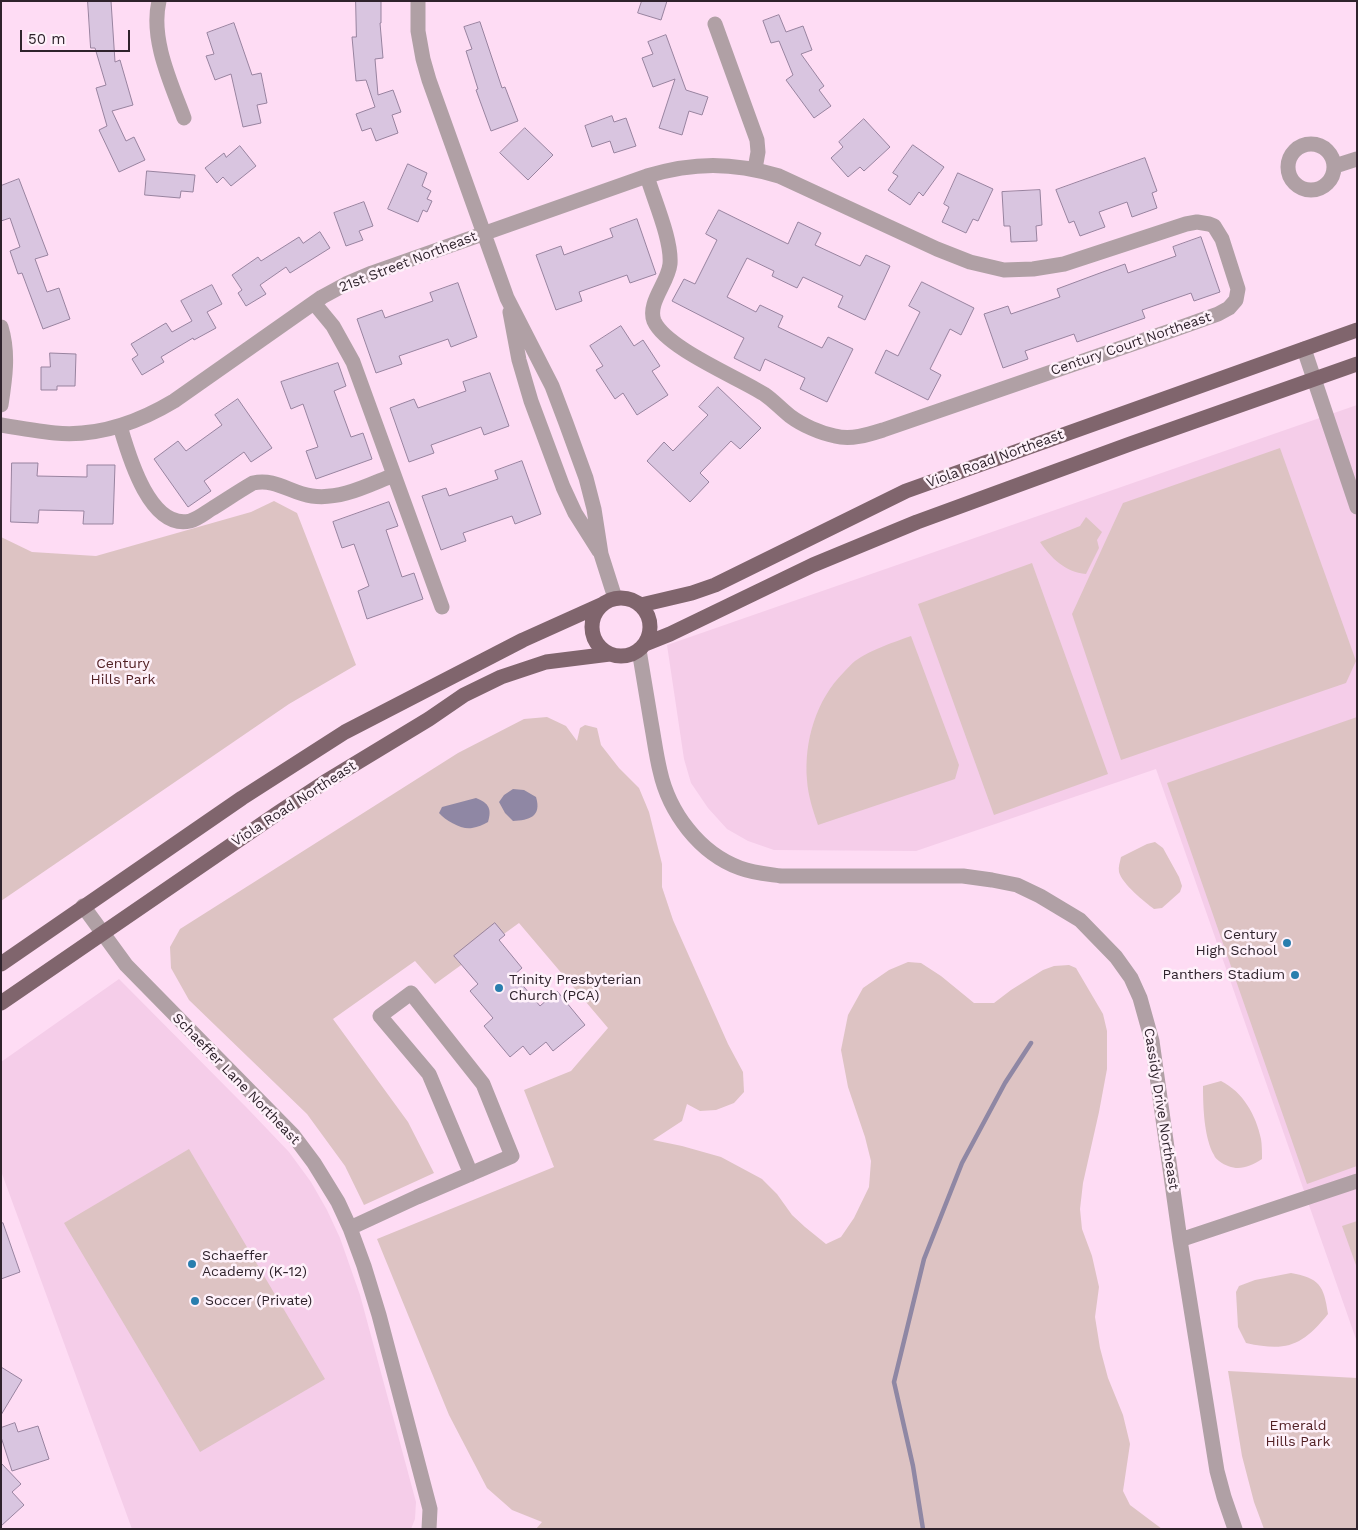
<!DOCTYPE html>
<html>
<head>
<meta charset="utf-8">
<style>
  body { margin:0 }
  #map { position:relative; width:1358px; height:1530px; overflow:hidden; background:#fedcf4; font-family:"Work Sans",sans-serif }
  canvas { display:block }
  .frame { position:absolute; inset:0; border:2px solid #2f232c; pointer-events:none }
  .scale { position:absolute; left:20px; top:30px; width:110px; height:22px; box-sizing:border-box; border:2px solid #2f232c; border-top:0; padding-left:6px; font-size:15px; line-height:18px; white-space:nowrap; color:#2f232c; -webkit-text-stroke:4px #fef1fa; paint-order:stroke }
</style>
</head>
<body>
<div id="map">
<canvas width="1358" height="1530"></canvas>
<div class="frame"></div>
<div class="scale">50 m</div>
</div>
<script>
const c = document.querySelector('canvas').getContext('2d');
c.lineJoin = 'round';
function paint(path, color) { c.fillStyle = color; c.fill(path, 'evenodd'); }
function stroke(path, color, width, dash) { c.strokeStyle = color; c.lineWidth = width; c.lineCap = dash ? 'butt' : 'round'; c.setLineDash(dash || []); c.stroke(path); }
function write(font, color, halo, rows, align = 'center') {
  c.font = font + ' "Work Sans",sans-serif'; c.lineWidth = 5; c.setLineDash([]); c.textBaseline = 'middle'; c.strokeStyle = halo; c.fillStyle = color; for (const [text, x, y, turn = 0] of rows) {
    c.save(); c.translate(x, y); c.rotate((+turn || 0) * Math.PI / 180); c.textAlign = isNaN(turn) ? turn : align; if (halo) c.strokeText(text, 0, 0); c.fillText(text, 0, 0); c.restore();
  }
}
paint(new Path2D(`
  M1357,405V1342L1156,769L916,851L774,850L748,841L727,829L708,808L691,783L684,759L667,645Z
  M119,979L248,1109L289,1152L311,1182L327,1210L340,1238L360,1295L416,1502L415,1519L411,1529H132L1,1171V1062Z`), '#f5cde9');
paint(new Path2D(`
  M1280,448L1356,661L1346,683L1121,760L1072,614L1123,503Z
  M274,501L297,513L356,665L289,704L1,901V537L32,552L96,556L251,512Z
  M1086,517L1102,532L1097,540L1099,548L1086,574C1065,572 1051,558 1040,542L1080,526Z
  M1032,563L1108,774L994,815L918,604Z
  M911,636L959,765L955,779L818,825C813,810 808,796 807,780C804,741 816,700 844,672C848,668 851,664 855,661C872,649 892,643 911,636Z
  M547,717L566,726L577,741L580,728L585,725L597,728L601,745L619,768L639,788L649,812L662,864V887L673,920L728,1044L743,1072L744,1092L734,1103L716,1110L700,1111L687,1104L682,1121L653,1140L682,1146L721,1157L762,1179L777,1194L792,1215L805,1227L826,1244L841,1237L854,1218L869,1187L871,1161L865,1137L848,1087L841,1050L848,1015L863,988L889,970L908,962L921,963L941,976L974,1003H994L1011,990L1043,970L1054,966L1069,965L1076,968L1103,1014L1107,1031V1069L1099,1112L1083,1183L1080,1209L1082,1229L1092,1256L1099,1287L1095,1317L1100,1348L1108,1378L1123,1415L1130,1444L1123,1491L1130,1505L1162,1529H536L542,1522L512,1510L487,1488L449,1415L377,1239L554,1167L524,1090L571,1071L608,1028L519,923L435,984L415,961L333,1019L408,1122L434,1173L364,1205L345,1166L307,1114L189,1000L171,968L170,947L180,929L458,753L524,719Z
  M1357,717V1166L1307,1184L1167,783Z
  M1155,842L1163,848L1179,877L1182,886L1180,892L1162,908L1154,909C1145,902 1122,884 1119,872C1118,867 1120,862 1121,857L1147,844Z
  M1221,1081C1243,1092 1256,1115 1261,1139C1262,1145 1262,1153 1262,1159C1247,1169 1234,1172 1219,1161C1217,1159 1215,1158 1214,1155C1204,1138 1203,1106 1203,1086Z
  M189,1149L325,1379L200,1452L64,1223Z
  M1357,1221V1268L1342,1226Z
  M1291,1273C1319,1278 1324,1285 1328,1314C1302,1346 1287,1352 1246,1343L1238,1327L1236,1292L1239,1286L1255,1280Z
  M1228,1371L1357,1378V1529H1264L1254,1502L1242,1456Z`), '#ddc3c3');
paint(new Path2D(`
  M513,789L524,790L536,797C542,817 529,820 513,821L505,813L499,802L504,795Z
  M476,798C489,803 492,809 488,822C483,825 478,827 472,828C462,830 446,821 439,813L442,807Z`), '#8f87a4');
stroke(new Path2D(`
  M923,1529L913,1466L894,1382L924,1259L962,1163L1005,1083L1031,1043`), '#8f87a4', 4.5);
const building = new Path2D(`
  M88,1H111L115,62L120,60L133,105L112,111L126,141L134,137L145,160L119,172L99,130L107,126L96,88L106,85L95,48H91Z
  M356,1H381V23H380L383,58L375,59L378,95L393,90L401,112L392,115L398,133L376,141L371,128L362,131L356,114L375,107L366,80L356,81L352,37H356Z
  M642,1H667L661,20L638,13Z
  M779,15L786,32L803,26L812,50L801,54L824,86L819,90L831,106L814,118L786,80L793,75L779,41L771,43L763,21Z
  M480,22L502,88L505,87L518,121L491,131L476,90L478,89L466,51L472,49L464,27Z
  M234,23L252,75L261,73L267,103L257,105L261,123L243,127L231,74L215,80L206,56L214,54L207,33Z
  M666,35L686,90L708,97L702,115L689,111L682,135L659,128L675,79L653,87L642,58L653,54L648,42Z
  M612,116L614,122L626,118L636,146L614,153L610,141L592,147L585,126Z
  M864,119L890,147L864,171L860,167L848,177L831,158L843,147L839,142Z
  M525,128L553,155L528,180L500,153Z
  M913,145L944,167L923,196L919,192L910,205L888,190L898,176L893,173Z
  M240,146L256,166L231,186L223,177L217,183L205,168L224,153L226,157Z
  M1145,158L1157,191L1152,193L1157,208L1132,217L1127,202L1099,212L1105,227L1080,236L1074,221L1069,223L1056,190Z
  M408,164L427,173L422,186L431,191L427,199L432,201L427,212L423,210L418,222L388,209Z
  M147,171L195,175L193,192L181,191L180,198L145,195Z
  M958,173L993,189L978,221L973,219L966,233L942,222L949,207L944,204Z
  M19,179L48,255L35,259L47,292L59,288L70,319L43,329L22,273L18,274L10,251L20,247L10,218L1,221V186Z
  M1040,190L1042,225L1036,226L1037,241L1011,242L1010,226H1004L1002,192Z
  M364,202L373,226L359,231L363,240L346,246L334,213Z
  M719,210L788,244L798,222L821,233L815,245L860,266L866,255L890,266L865,320L838,307L843,296L803,277L797,288L772,276L774,271L747,258L727,297L756,312L760,305L783,316L778,327L822,348L828,337L853,349L827,402L800,389L805,378L765,359L760,371L734,358L744,338L672,301L684,279L695,284L717,240L706,234Z
  M637,219L656,274L630,283L627,275L579,292L582,301L556,310L536,255L561,246L564,255L613,237L610,229Z
  M320,232L330,248L290,273L286,267L260,285L266,294L246,306L238,293L242,290L232,275L258,257L261,261L299,237L303,243Z
  M1201,237L1220,292L1194,301L1191,293L1142,310L1145,318L1077,342L1074,334L1025,351L1028,359L1003,368L984,314L1008,306L1011,314L1060,297L1057,289L1100,273L1125,264L1128,273L1176,256L1173,247Z
  M922,282L974,308L961,335L950,329L930,369L941,375L928,400L875,373L886,350L898,356L920,312L909,306Z
  M458,283L477,337L451,347L448,339L399,356L402,364L376,373L357,319L382,310L385,318L433,301L430,293Z
  M212,285L222,304L207,312L216,328L194,340L193,338L161,357L164,362L142,375L132,359L138,355L131,344L166,323L172,332L192,321L181,301Z
  M621,326L634,346L643,340L660,366L652,371L668,395L637,415L623,393L615,399L596,370L603,366L590,346Z
  M50,353L76,354L75,386H57V390H41V367H50Z
  M338,363L346,386L334,391L351,437L363,433L372,459L316,479L306,451L318,447L303,404L291,409L281,382Z
  M490,373L509,426L484,435L481,427L431,445L434,453L409,462L390,408L414,399L418,408L466,391L463,382Z
  M718,387L761,428L740,449L731,441L700,473L709,482L690,502L647,461L664,442L673,451L708,415L699,407Z
  M238,399L272,448L251,462L244,452L204,481L211,491L188,507L154,459L178,441L186,451L222,425L215,415Z
  M522,461L541,514L515,524L512,516L463,533L466,541L441,550L422,496L446,488L449,496L498,479L495,471Z
  M12,463H38L37,476L87,477V465H115L113,524H83L84,511L39,510L38,523L11,522Z
  M389,502L398,526L386,530L402,577L414,573L423,599L367,619L358,591L369,586L354,544L342,548L333,522Z
  M495,923L505,935L499,940L522,968L514,975L540,1006L557,991L585,1025L553,1051L546,1042L530,1055L523,1046L510,1057L484,1026L493,1018L470,991L478,984L454,956Z
  M3,1223L20,1272L1,1279V1224Z
  M1,1367L22,1380L1,1415Z
  M15,1423L18,1432L38,1426L49,1459L12,1471L1,1437V1428Z
  M1,1463L21,1484L12,1492L24,1505L1,1526Z`);
paint(building, '#d9c5e0');
stroke(building, '#98839f', 1);
stroke(new Path2D(`
  M159,1C150,39 171,83 184,118
  M418,1V31L423,59L429,80L507,298L552,386L566,423L586,478L594,509L601,554L615,598
  M715,24L757,140L758,152L755,169
  M1288 167a23 23 0 1 1 46 0a23 23 0 1 1-46 0Z
  M1335,166L1357,159
  M314,303L333,326L353,362L442,607
  M510,312L519,360L531,401L563,487L575,513L599,551
  M1,327C9,353 5,379 1,405
  M1304,349L1357,507
  M1,425C19,428 37,431 55,433C98,437 139,422 174,401L322,297L346,284L372,273L647,176C694,162 732,162 779,176L937,249L970,262L1004,270L1033,269L1064,264L1186,224L1197,222L1209,224L1214,226L1222,239L1238,289L1236,300L1229,308L1218,314L1176,329L883,430C867,435 851,440 835,436C820,433 802,425 790,416C781,409 773,400 764,394C737,377 666,348 654,321C647,303 668,283 670,264C672,240 654,200 647,176
  M120,426C128,453 149,530 190,521C198,519 206,512 213,508C226,500 239,491 253,483C276,478 290,493 312,496C341,500 368,485 394,475
  M639,650C643,674 647,698 651,722C654,738 656,755 660,771C669,812 699,853 740,868C753,873 767,874 781,876H963L992,880L1017,885L1040,896L1080,920L1116,957L1131,978L1140,998L1152,1041L1180,1240L1217,1471L1224,1497L1235,1529
  M83,906L126,965L293,1135L314,1163L338,1202L350,1228L364,1266L379,1315L430,1509L429,1529
  M350,1228L417,1197L512,1156L483,1084L411,993L380,1016L429,1074L471,1174
  M1180,1240L1357,1181`), '#b0a0a5', 15);
stroke(new Path2D(`
  M592 627a29 29 0 1 1 58 0a29 29 0 1 1-58 0Z
  M641,605L692,593L715,585L906,491L1357,330
  M645,644L670,634L813,565L917,522L1130,444L1357,364
  M1,964L242,798L345,732L523,640L603,604
  M1,1003L278,813L325,782L429,719L464,695L501,677L546,662L610,654`), '#80656d', 15);
for (const [x, y, r, color] of [
  [1287,943,5,"#297eae"],
  [1295,975,5,"#297eae"],
  [499,988,5,"#297eae"],
  [192,1264,5,"#297eae"],
  [195,1301,5,"#297eae"]
]) { const dot = new Path2D(); dot.arc(x, y, r, 0, 2 * Math.PI); c.fillStyle = color; c.fill(dot); stroke(dot, '#fef1fa', 2); }
write('14px', '#2f232c', '#fef1fa', [
  ["21st Street Northeast",408,262,-21],
  ["Century Court Northeast",1131,344,-19],
  ["Viola Road Northeast",995,459,-20],
  ["Viola Road Northeast",294,804,-33],
  ["Schaeffer Lane Northeast",236,1079,46],
  ["Cassidy Drive Northeast",1161,1109,81]
]);
write('14px', '#512024', '#fef1fa', [
  ["Century",123,664],
  ["Hills Park",123,680],
  ["Emerald",1298,1426],
  ["Hills Park",1298,1442]
]);
write('14px', '#2f232c', '#fef1fa', [
  ["Century",1277,935,"right"],
  ["High School",1277,951,"right"],
  ["Panthers Stadium",1285,975,"right"],
  ["Trinity Presbyterian",509,980],
  ["Church (PCA)",509,996],
  ["Schaeffer",202,1256],
  ["Academy (K-12)",202,1272],
  ["Soccer (Private)",205,1301]
], 'left');
</script>
</body>
</html>
